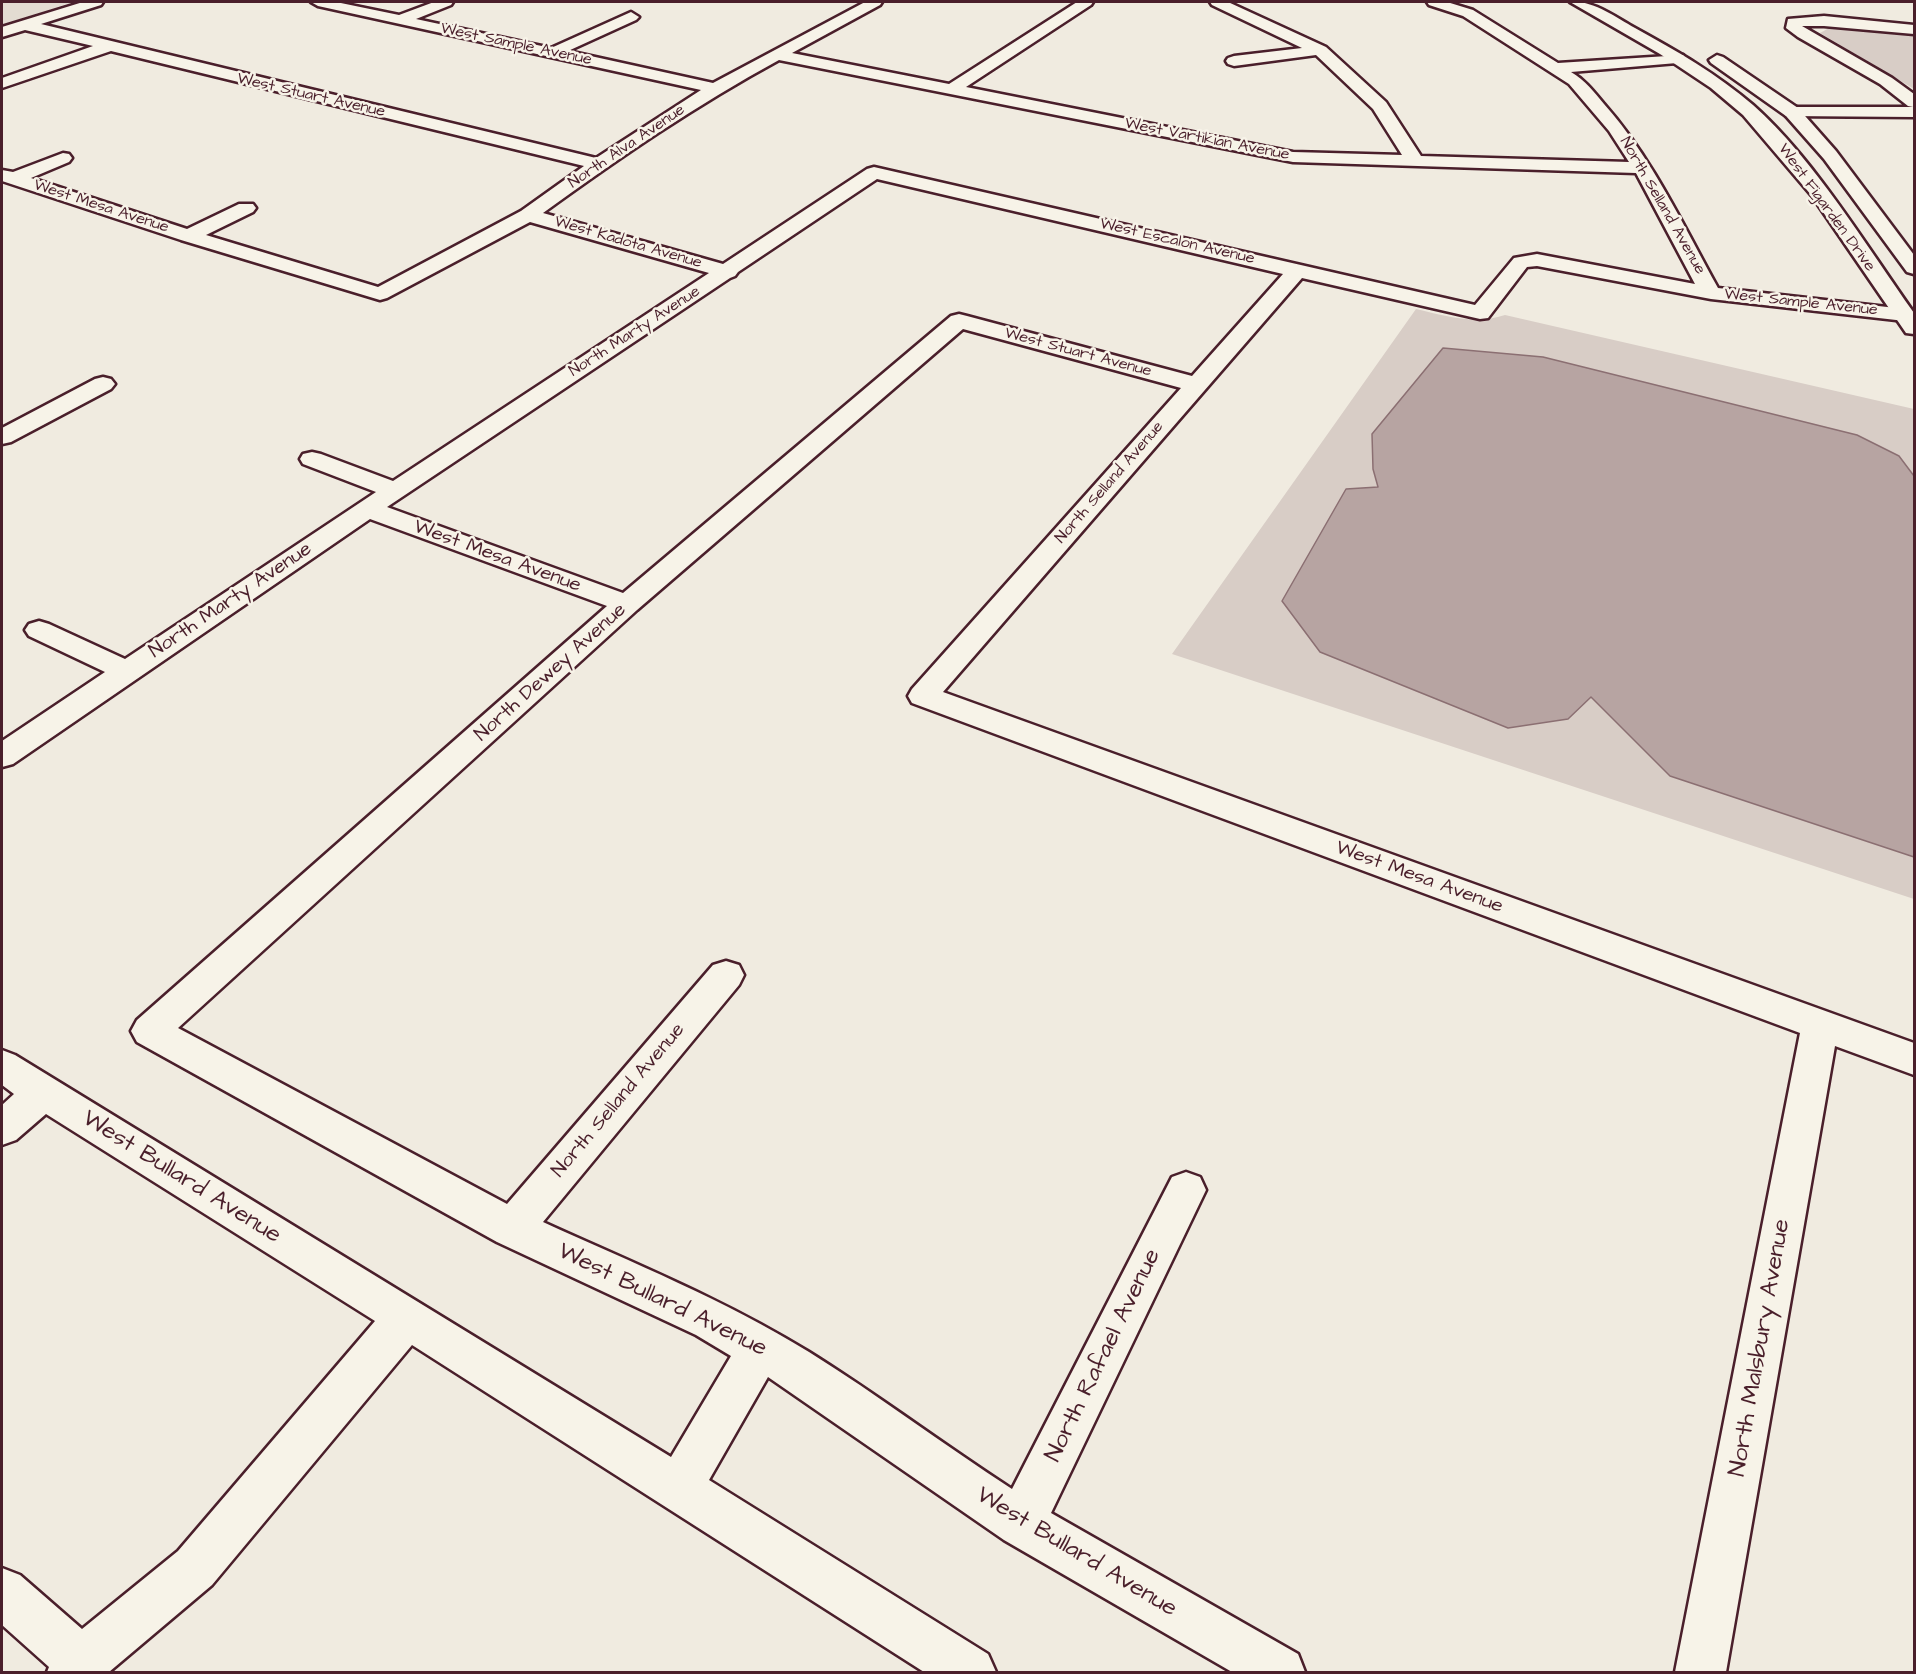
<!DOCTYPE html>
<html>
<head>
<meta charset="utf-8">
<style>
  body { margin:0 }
  #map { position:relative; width:1916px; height:1674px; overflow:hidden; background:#f0ebe0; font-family:"Architects Daughter",sans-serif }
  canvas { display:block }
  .frame { position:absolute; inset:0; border:3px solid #4a1f2b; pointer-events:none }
</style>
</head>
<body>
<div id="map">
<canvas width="1916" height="1674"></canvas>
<div class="frame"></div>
</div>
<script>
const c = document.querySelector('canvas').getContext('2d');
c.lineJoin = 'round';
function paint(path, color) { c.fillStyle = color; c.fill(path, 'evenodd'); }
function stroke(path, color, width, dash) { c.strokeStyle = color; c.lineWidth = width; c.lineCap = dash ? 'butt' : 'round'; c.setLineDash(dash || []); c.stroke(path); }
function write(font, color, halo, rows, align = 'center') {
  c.font = font + ' "Architects Daughter",sans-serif'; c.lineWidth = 5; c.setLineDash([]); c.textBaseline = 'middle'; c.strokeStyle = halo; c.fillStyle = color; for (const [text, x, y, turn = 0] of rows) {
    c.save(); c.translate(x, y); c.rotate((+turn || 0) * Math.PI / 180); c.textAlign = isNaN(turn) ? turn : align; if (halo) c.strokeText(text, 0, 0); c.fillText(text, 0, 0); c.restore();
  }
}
paint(new Path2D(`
  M2,2H73L2,25Z`), '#e3dcd2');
paint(new Path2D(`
  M1831,27L1914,34V89L1820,33Z
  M1416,309C1446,316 1475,325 1505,315L1914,409V899L1172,654Z`), '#d8cdc6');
const water = new Path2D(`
  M1443,348L1543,357L1857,435L1899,456L1914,476V857L1670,776L1591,697L1568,719L1508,728L1320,652L1282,601L1346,489L1378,487L1373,469L1372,434Z`);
paint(water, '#b7a4a2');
stroke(water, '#8b6f72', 1.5);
const minor = new Path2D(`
  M83,2H103L101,5L41,24L596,158L701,90L318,6L311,2H336L399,15L434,2H453L451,5L416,19L551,48L631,12L639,17L636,20L568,51L713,83L865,2H882L880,5L792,53L949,84L1077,2H1093L1091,5L966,87L1293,152L1402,155L1373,109L1316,55L1234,66L1228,64L1226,61L1228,58L1234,56L1302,48L1212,5L1210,2H1228L1326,47L1386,102L1421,156L1629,162L1609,131L1569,84L1463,16L1429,5L1427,2H1447L1473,10L1558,63L1683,55L1685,58L1683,61L1677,63L1571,72C1585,80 1594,92 1604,104C1652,158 1683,225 1718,288L1905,309L1914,313L1913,320L1905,321L1711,299L1537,266L1527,267L1488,318L1480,319L1302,278L943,692L1914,1043V1075L1835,1046L1726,1672H1675L1800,1033L912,703L908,696L912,689L1181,388L963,329L637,610L178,1028L507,1204L713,965L726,961L739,965L744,975L739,985L543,1222C633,1263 725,1300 809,1352C878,1395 944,1445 1012,1489L1172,1177L1186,1172L1200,1177L1206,1190L1051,1513L1298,1654L1305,1672H1232L1004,1540L768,1377L709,1480L988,1654L996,1672H924L412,1345L212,1585L109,1672H47L49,1667L2,1625V1568L20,1575L82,1629L178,1551L375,1321L46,1114L16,1140L2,1145V1105L14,1094L2,1085V1050L15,1055L671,1457L731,1356L696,1335L497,1242L137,1042L131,1031L137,1020L607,606L370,519L13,764L2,767V741L105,672L29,636L25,630L29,624L39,621L49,624L125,659L376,492L303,464L300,459L303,454L312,452L321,454L393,481L709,273L530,222L387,298L380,300L181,240L2,181V170L13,172L63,153L69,154L72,158L69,162L31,178L187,229L239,204H253L256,208L253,212L206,235L378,287L521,211L584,166L111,51L2,88V78L93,46L25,30L2,37V27ZM779,60L1293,162L1636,173L1695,284L1537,254L1514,258L1475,305L874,167L867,169L723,264L543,213C619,158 696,105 779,60ZM877,179L1283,274L1192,376L967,316L959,314L951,316L623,593L387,507L730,278L735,276L738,272Z
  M1824,16L1914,25V34L1824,26H1802L1892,78L1914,94V117L1786,116L1783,112L1786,108L1792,107H1913L1908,106L1880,84L1798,37L1786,28L1788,19Z
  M103,377L111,379L115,384L111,389L11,442L2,444V428L95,379Z`);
const major = new Path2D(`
  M1570,2C1593,0 1615,17 1635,28C1677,51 1717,74 1753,105C1814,159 1867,247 1914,313V334L1906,333L1812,196L1743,115L1711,88L1660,54Z
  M1717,55L1723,57L1798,108L1836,151L1914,255V274L1907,272L1824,159L1786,116L1711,63L1709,60Z`);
stroke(minor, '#4a1f2b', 5);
stroke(major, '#4a1f2b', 5);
paint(minor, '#f7f3e8');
paint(major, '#f7f3e8');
write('16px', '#4a1f2b', '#f7f3e8', [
  ["West Sample Avenue",516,45,12],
  ["West Stuart Avenue",311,96,13],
  ["West Vartikian Avenue",1207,140,11],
  ["North Alva Avenue",627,147,-34],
  ["North Selland Avenue",1662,206,60],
  ["West Mesa Avenue",101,207,18],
  ["West Figarden Drive",1826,208,54],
  ["West Escalon Avenue",1177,242,13],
  ["West Kadota Avenue",628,243,16],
  ["West Sample Avenue",1801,303,6],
  ["North Marty Avenue",635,332,-33],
  ["West Stuart Avenue",1078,353,15],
  ["North Selland Avenue",1110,483,-49]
]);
write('20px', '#4a1f2b', '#f7f3e8', [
  ["West Mesa Avenue",497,557,20],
  ["North Marty Avenue",231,601,-34],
  ["North Dewey Avenue",551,673,-42],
  ["West Mesa Avenue",1419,878,20],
  ["North Selland Avenue",619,1101,-50]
]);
write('24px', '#4a1f2b', '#f7f3e8', [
  ["West Bullard Avenue",181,1178,32],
  ["West Bullard Avenue",662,1301,26],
  ["North Malsbury Avenue",1761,1348,-80],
  ["North Rafael Avenue",1104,1356,-64],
  ["West Bullard Avenue",1076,1553,31]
]);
</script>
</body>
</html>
